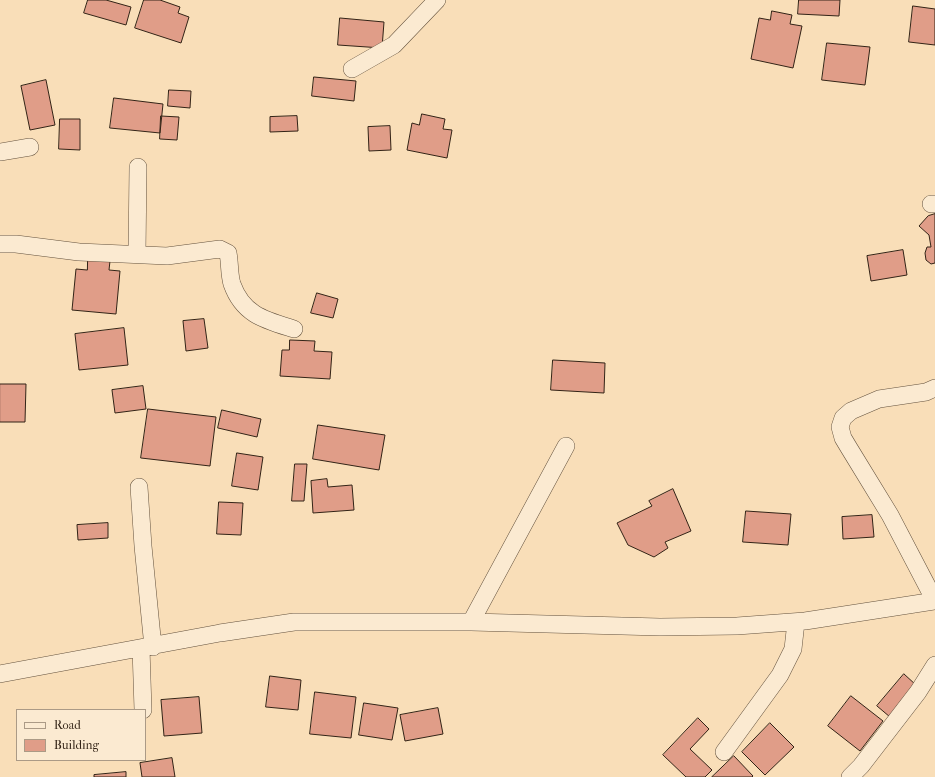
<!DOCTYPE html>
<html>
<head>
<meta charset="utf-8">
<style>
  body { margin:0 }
  #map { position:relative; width:935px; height:777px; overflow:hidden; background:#f9deb8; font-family:"IM FELL French Canon",serif }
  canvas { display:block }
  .legend { position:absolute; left:16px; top:709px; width:130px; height:52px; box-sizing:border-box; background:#fbead1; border:1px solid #ab9a86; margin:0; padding:5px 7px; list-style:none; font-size:12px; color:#322316 }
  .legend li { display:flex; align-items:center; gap:8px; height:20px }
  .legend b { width:20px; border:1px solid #ab9a86 }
</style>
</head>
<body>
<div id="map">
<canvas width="935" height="777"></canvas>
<ul class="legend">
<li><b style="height:5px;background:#fbead1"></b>Road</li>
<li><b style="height:11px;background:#e09d88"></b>Building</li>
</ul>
</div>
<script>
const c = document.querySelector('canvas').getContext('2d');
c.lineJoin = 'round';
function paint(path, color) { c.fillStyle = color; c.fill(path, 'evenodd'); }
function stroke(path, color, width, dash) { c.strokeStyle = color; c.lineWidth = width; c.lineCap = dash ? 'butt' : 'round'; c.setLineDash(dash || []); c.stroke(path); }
const building = new Path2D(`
  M88,0H106L131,7L126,25L84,13Z
  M144,0H160L180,7L178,13L189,17L181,43L135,28Z
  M799,0H840L839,16L798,14Z
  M913,6L935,9V45L909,42Z
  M772,11L792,15L790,24L802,26L793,68L751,59L759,18L770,20Z
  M340,18L384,22L382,48L338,45Z
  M827,43L870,47L865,85L822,80Z
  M314,77L356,81L354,101L312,96Z
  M46,80L55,125L30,130L21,86Z
  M169,90L191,91L190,108L168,106Z
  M114,98L163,104L160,133L110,128Z
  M422,114L445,119L443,129L452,130L447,158L407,150L412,123L419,125Z
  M161,116L179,117L177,140L160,139Z
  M297,116L298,131L270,132V117Z
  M60,119H80V150L59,149Z
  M390,126L391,150L369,151L368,127Z
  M935,214V263L931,264L926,260L925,253L927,247H931L929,235L919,226L928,216Z
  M903,250L907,275L871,281L867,256Z
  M88,259L110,261L109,270L120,271L116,314L72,310L76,269L87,270Z
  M317,293L338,299L333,318L311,313Z
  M204,319L208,348L186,351L183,321Z
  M124,328L128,365L79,370L75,334Z
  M290,340L315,341L314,351L332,352L330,379L280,376L282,350H289Z
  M553,360L605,363L604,393L551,390Z
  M0,384H26L25,422H0Z
  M143,386L146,409L115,413L112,390Z
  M148,409L216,417L210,466L141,458Z
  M222,410L261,419L257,437L218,428Z
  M318,425L385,435L379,470L313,459Z
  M237,453L263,457L258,490L232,486Z
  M295,464H307L304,501H292Z
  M327,479L328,487L352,485L354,510L313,513L311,481Z
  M673,489L691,531L665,542L668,548L654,557L628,545L617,523L652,506L649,501Z
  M219,502L243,503L241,535L217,534Z
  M746,511L791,514L788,545L743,542Z
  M872,515L874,537L843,539L842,517Z
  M108,523V538L78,540L77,525Z
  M904,674L916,685L890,717L877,706Z
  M270,676L301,680L298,710L266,707Z
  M315,692L356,697L351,738L310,734Z
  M851,696L883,721L860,751L828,726Z
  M199,697L202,733L164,736L161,700Z
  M364,703L398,708L392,740L359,735Z
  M438,708L443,734L405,741L400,715Z
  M698,718L709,729L690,749L712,770L705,777H686L663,755Z
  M770,723L794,747L765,775L742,752Z
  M734,756L753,776L752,777H712Z
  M172,758L175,777H142L140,763Z
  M126,772V777H94V775Z`);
paint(building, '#e09d88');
stroke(building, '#322316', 1);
const minor = new Path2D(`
  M352,69L394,45L437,0
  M0,152L30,147
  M931,204H935
  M0,244H16L79,252L167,256L220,249L228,253C230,263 229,274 232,284C243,315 265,320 294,329
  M137,254L138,167
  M935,388L926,392L879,399L851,411L843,418L840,427L843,438L849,448L890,515L935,601
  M139,487L143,546L153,647
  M471,622L566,446
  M141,648L143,710
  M0,674L220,633L294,622H471L660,627L737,626L805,621L935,601
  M724,752L780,675L793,649L796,622
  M850,777L861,766L918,692L935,665`);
stroke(minor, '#64523e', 18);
stroke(minor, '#fbead1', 17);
</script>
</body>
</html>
